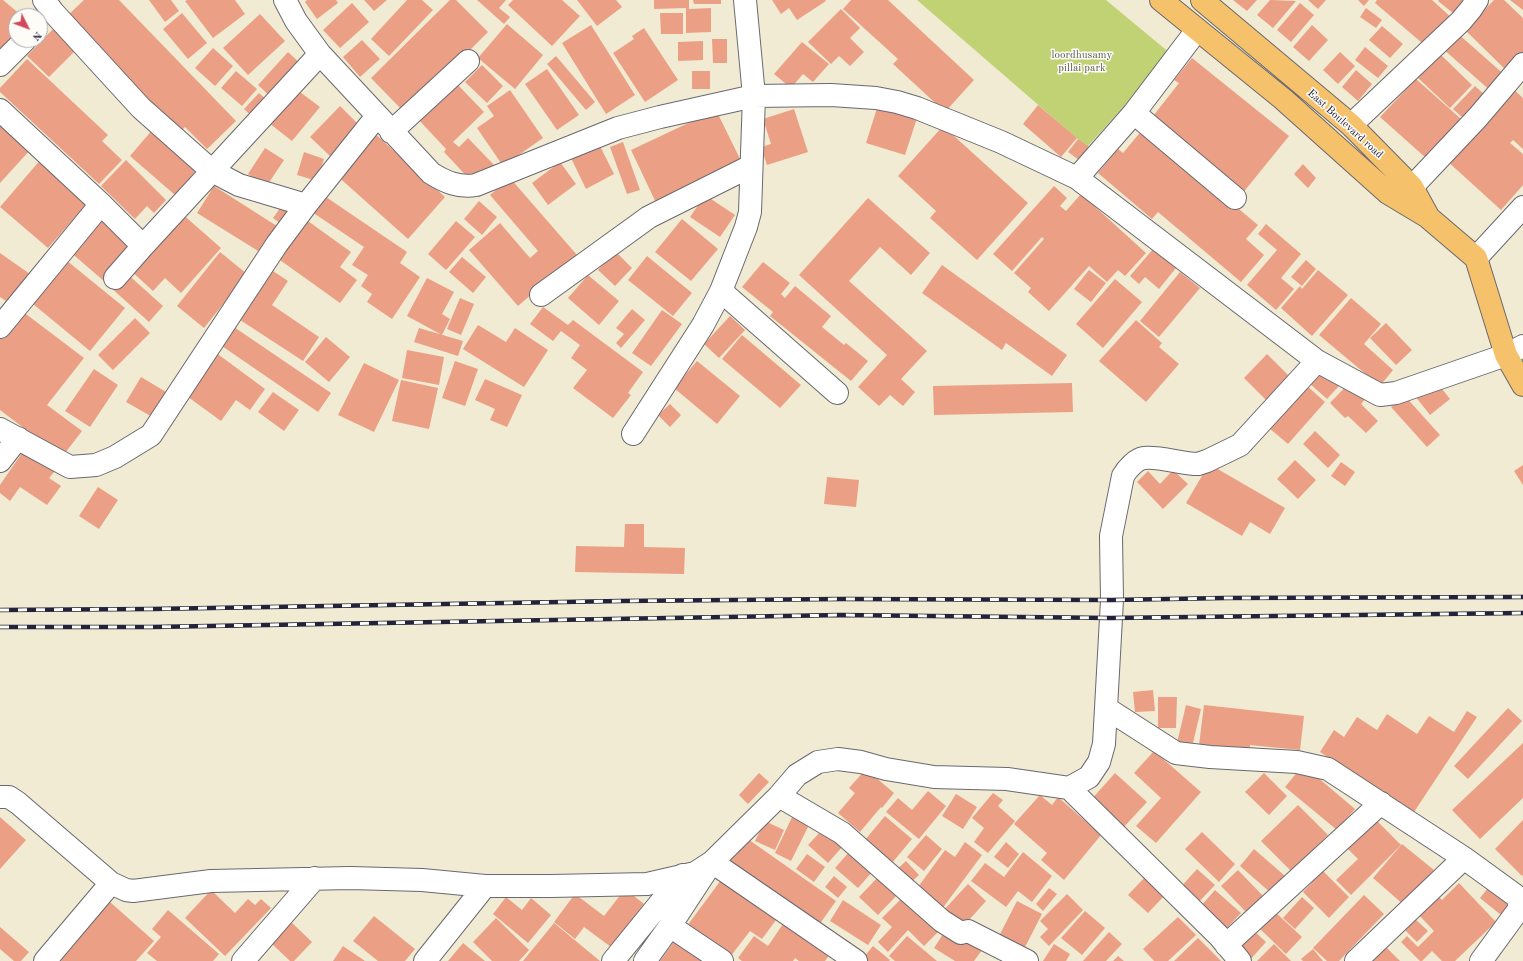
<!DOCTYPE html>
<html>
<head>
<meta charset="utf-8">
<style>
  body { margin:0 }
  #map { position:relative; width:1523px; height:961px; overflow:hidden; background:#f0ebd2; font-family:"Old Standard TT",serif }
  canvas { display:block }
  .north { position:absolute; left:8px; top:8px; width:40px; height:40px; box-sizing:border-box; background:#fdfcf7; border:1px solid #a5a5ac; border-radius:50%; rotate:132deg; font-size:11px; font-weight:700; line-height:16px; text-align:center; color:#22223b }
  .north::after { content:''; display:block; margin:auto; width:14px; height:18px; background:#d1495b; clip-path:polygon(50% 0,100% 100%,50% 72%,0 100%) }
</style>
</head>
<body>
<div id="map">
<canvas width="1523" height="961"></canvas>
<div class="north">N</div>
</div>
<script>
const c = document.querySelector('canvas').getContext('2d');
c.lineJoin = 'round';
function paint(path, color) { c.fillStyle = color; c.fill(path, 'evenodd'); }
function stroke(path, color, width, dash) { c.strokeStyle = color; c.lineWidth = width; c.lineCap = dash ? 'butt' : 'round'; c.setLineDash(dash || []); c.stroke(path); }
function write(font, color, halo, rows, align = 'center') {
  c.font = font + ' "Old Standard TT",serif'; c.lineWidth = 3; c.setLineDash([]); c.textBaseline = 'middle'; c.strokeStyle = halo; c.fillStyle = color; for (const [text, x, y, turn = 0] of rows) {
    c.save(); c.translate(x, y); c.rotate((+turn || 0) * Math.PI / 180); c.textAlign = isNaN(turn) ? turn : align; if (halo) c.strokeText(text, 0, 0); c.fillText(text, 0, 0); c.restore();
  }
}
paint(new Path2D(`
  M917,0H1106L1171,54L1087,147Z`), '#c1d275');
paint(new Path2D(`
  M0,0H3L22,16H16V40L0,60Z
  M84,0H119L236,121L207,149L185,127L179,133L66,17Z
  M149,0H171L179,11L165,22Z
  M187,0H235L245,14L213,38L185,1Z
  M307,0H336L338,3L317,19L305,2Z
  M364,0H387L374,11Z
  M407,0H422L433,10L389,56L371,39Z
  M450,0H456L488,32L406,114L371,78Z
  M477,0H506L499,8L510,17L504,24Z
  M513,0H562L580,16L552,46L508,5Z
  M577,0H616L622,7L597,26Z
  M654,0H689V9L711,8V32L686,33V8L654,9Z
  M693,0H721V4H694Z
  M772,0H825L826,1L797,20L789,8L781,14Z
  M851,0H888L974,80L945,112L893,64L898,59L843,9Z
  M1233,0H1257L1247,11Z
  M1270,0L1296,1L1273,28L1257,15Z
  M1308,0H1326L1318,9Z
  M1358,0H1369L1364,6Z
  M1377,0H1432L1453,19L1428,48L1375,3Z
  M1439,0H1468L1458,17L1438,1Z
  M1494,0H1504L1523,18V54L1507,71L1465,30Z
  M1510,0H1523V10Z
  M352,3L369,22L340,48L323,30Z
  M1300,3L1314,15L1291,42L1277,30Z
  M1366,8L1382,20L1376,28L1360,17Z
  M841,9L860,28L850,38L864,52L850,66L839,56L831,64L808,42Z
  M182,13L207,43L188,59L163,29Z
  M660,13H683V34H661Z
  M260,14L285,41L248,75L223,48Z
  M507,24L543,55L515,89L478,58Z
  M591,25L635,95L606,114L562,43Z
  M1312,25L1328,40L1309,61L1293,47Z
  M1382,26L1403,44L1390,58L1369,40Z
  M55,27L77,49L49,77L27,56Z
  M644,28L678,80L645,102L613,53L634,39L632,36Z
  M1456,32L1507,77L1493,93L1442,48Z
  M712,39H727V63H713Z
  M362,40L380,59L360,77L343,57Z
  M703,41V60L678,61V42Z
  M802,42L829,64L813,82L803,74L791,88L774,74Z
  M1365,47L1388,66L1378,78L1355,60Z
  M213,48L233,66L215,86L195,68Z
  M288,52L303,66L272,98L258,85Z
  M1340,52L1355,66L1338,84L1323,70Z
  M1440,54L1472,85L1450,108L1418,78Z
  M556,56L595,102L586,110L547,64Z
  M1192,58L1289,136L1242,194L1150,120L1179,83L1174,80Z
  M27,59L108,135L102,141L122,160L99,184L0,92V88Z
  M482,65L503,86L487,103L465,82Z
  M547,69L579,115L557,130L525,84Z
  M1356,70L1372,84L1358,101L1342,87Z
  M236,71L257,89L242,106L221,88Z
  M692,71H710V89H692Z
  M1416,79L1461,119L1426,158L1380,117Z
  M458,85L484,112L453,142L459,147L468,138L494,165L474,184L444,152L446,149L418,119L440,99L442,101Z
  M1475,86L1486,96L1464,119L1453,109Z
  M1511,87L1523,98V149L1513,140L1510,143L1523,154V185L1501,210L1446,160Z
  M296,89L320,107L292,141L269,123Z
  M510,90L543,138L503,166L477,128L494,116L487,106Z
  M259,93L271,104L256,120L244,109Z
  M878,105L917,118L905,155L866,143Z
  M1038,105L1077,138L1061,157L1023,124Z
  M340,106L361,127L331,157L310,137Z
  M794,109L808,152L767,165L761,147L771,144L763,119Z
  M716,110L743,165L659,209L631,150Z
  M0,120L31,149L0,183Z
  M943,126L1028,203L977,260L930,218L936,211L898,176Z
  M153,129L198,168L175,195L130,156Z
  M1143,129L1258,225L1246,239L1264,255L1241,282L1158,212L1152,219L1098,173L1118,149L1123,153Z
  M372,131L445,197L408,239L334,173Z
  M1078,139L1089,147L1079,160L1068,152Z
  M623,142L640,190L627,194L610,147Z
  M599,144L614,174L586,189L571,158Z
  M265,148L284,160L266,187L248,174Z
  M304,152L324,159L317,181L297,175Z
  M42,158L90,200L48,248L0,207Z
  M126,160L166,200L154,213L147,206L135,219L101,186Z
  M560,162L576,184L548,205L532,183Z
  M1303,164L1316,178L1308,188L1294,174Z
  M510,178L577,255L518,306L469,250L500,223L530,258L538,251L490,195Z
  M214,186L280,228L263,254L197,213Z
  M1054,186L1067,198L1060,206L1066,211L1081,194L1146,253L1125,276L1118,270L1107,282L1089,266L1049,311L1028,292L1031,288L1014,273L1044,239L1042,237L1012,271L993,254Z
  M323,195L407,252L400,263L420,277L392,319L367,302L372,294L361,286L368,275L352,265L364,247L312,212Z
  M705,195L735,215L720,237L690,217Z
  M868,198L930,253L911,275L880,247L849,281L927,351L901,379L915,392L903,406L890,395L879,406L858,387L887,355L799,275Z
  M479,201L497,217L482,235L464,219Z
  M281,207L292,216L284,226L273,218Z
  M180,212L221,248L181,293L165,278L153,291L129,269Z
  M97,216L134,248L105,282L68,250Z
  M301,216L351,252L340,267L357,280L340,303L273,255Z
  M682,219L718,249L691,281L655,252Z
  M456,221L475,237L446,270L428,254Z
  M1266,224L1301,254L1281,278L1294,289L1276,310L1247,285L1277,250L1258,234Z
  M1153,249L1176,268L1159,289L1145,277L1139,284L1130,276Z
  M615,251L632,268L615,286L598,270Z
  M220,252L247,274L204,328L177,306Z
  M0,253L30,274L9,303L0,297Z
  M61,256L125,308L90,351L27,299Z
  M647,256L692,293L673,316L628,280Z
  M462,257L486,277L473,293L449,272Z
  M1306,260L1316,269L1302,286L1291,277Z
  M763,262L790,283L781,294L785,298L795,286L831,316L822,327L844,345L846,343L868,361L851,381L770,316L773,312L742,287Z
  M942,265L1067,355L1052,376L1006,343L1002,350L922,293Z
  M267,267L288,281L272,305L319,337L303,361L234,316Z
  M1089,270L1106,283L1091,302L1074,289Z
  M1318,270L1348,295L1312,336L1281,308L1300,286L1302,289Z
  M124,271L163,306L149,322L110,287Z
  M1180,272L1200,288L1159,337L1140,321Z
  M588,275L619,301L599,325L568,298Z
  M427,278L454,292L442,314L450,319L442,335L407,316Z
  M1115,279L1142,302L1103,348L1076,324Z
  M460,298L474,304L461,335L447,329Z
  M1351,298L1381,324L1364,344L1393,370L1380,386L1319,335Z
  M543,307L568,325L573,320L643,372L628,393L631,395L613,418L573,388L587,370L571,358L580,345L561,331L553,341L530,324Z
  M632,309L645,320L621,348L616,343L624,334L616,328Z
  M662,310L682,324L651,366L632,353Z
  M22,311L84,358L47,405L82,431L62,457L0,410V332Z
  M730,316L745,330L719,358L704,344Z
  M135,318L150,333L113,370L98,355Z
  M1136,320L1162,343L1159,347L1179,364L1146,402L1099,361Z
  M1386,323L1412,350L1396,365L1370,338Z
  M231,325L331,393L318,412L219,344Z
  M478,325L506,342L515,328L548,350L524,387L463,349Z
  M419,328L463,341L458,356L414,342Z
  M742,335L801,385L780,408L722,359Z
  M326,337L350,357L329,382L305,362Z
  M407,350L444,357L439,385L402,378Z
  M215,352L265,389L250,410L236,400L221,421L184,394Z
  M1267,354L1291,378L1268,402L1244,378Z
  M455,361L478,369L465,406L442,398Z
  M697,361L740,396L717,424L674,388Z
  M364,363L399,380L374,432L338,415Z
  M94,369L118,385L90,427L65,411Z
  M1322,370L1339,386L1327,399L1309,383Z
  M141,377L171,395L156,419L126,402Z
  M485,379L522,395L507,427L490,420L495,409L475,400Z
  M401,380L438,388L429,429L392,421Z
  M1435,380L1450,399L1430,415L1415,396Z
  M1351,381L1367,397L1361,404L1378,421L1366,433L1348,416L1345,418L1330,403Z
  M1072,383L1073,412L934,415L933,386Z
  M1306,385L1325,402L1288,444L1269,428Z
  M273,392L299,410L284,431L258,412Z
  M1404,395L1440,435L1427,447L1391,407Z
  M670,404L681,415L670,427L658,415Z
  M1315,431L1340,455L1328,468L1303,444Z
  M24,450L55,471L49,478L61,486L47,505L20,487L10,501L0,493V485Z
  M1295,460L1316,480L1298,499L1277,479Z
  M1341,462L1355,472L1345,486L1331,476Z
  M1209,464L1285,508L1270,534L1250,522L1242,536L1186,503Z
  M1523,465V485L1514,471Z
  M1173,470L1188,484L1163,509L1137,482L1148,471L1160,484Z
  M827,477L859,480L856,507L824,504Z
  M98,487L118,500L99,529L79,516Z
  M625,524H644V547L685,548L684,574L575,572L576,546L624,547Z
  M1153,690L1155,711L1135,712L1133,692Z
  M1158,697H1177L1176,728H1158Z
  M1186,705L1201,709L1192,747L1177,743Z
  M1204,705L1304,716L1300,750L1250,745V751L1199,745Z
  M1508,708L1522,721L1468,779L1454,766Z
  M1467,711L1477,717L1410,818L1350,772L1320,752L1334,730L1344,737L1357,717L1377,730L1387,714L1417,734L1429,716L1454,732Z
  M1523,743V798L1480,839L1452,810Z
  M1154,751L1201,792L1156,843L1136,826L1161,798L1134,773Z
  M1303,765L1355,809L1337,830L1285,787Z
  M866,769L894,793L882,808L881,807L860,832L838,813L855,793L849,788Z
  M759,773L769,782L748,804L739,795Z
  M1115,773L1147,802L1122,829L1090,801Z
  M1264,773L1287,796L1269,815L1245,792Z
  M928,791L946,806L919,839L886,812L898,798L912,810Z
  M993,793L1003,800L998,806L1015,821L988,853L974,842L984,828L972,818Z
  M956,794L977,807L963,829L942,816Z
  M1040,795L1052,805L1058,797L1101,835L1064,880L1041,860L1047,853L1014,824Z
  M1298,805L1328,835L1291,871L1261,841Z
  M794,813L811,821L791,861L775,853Z
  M885,816L912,839L887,869L860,846Z
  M0,817L26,840L0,869Z
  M1374,818L1401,845L1351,895L1336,880L1358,859L1346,847Z
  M1523,820V875L1522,876L1495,849Z
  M765,821L784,830L775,850L755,841Z
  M823,829L843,846L828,863L808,845Z
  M1202,832L1235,864L1219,882L1185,849Z
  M926,835L942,849L924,871L907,857Z
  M745,837L836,901L819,925L728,861Z
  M965,842L982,855L939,913L913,894L945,850L955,857Z
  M1006,842L1019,854L1008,868L994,857Z
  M1402,844L1434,870L1404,905L1373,878Z
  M1254,849L1285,876L1271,893L1240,866Z
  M850,851L872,872L858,888L835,868Z
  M1023,852L1052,876L1032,902L1018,891L1006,907L971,881L985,863L1004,877Z
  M807,854L825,867L814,882L796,869Z
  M906,861L919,875L906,887L893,873Z
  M1197,869L1215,885L1196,905L1179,889Z
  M1238,870L1264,897L1247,913L1221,886Z
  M1323,871L1349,897L1329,918L1303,892Z
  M724,876L779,916L762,939L750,931L727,961L684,930Z
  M834,876L847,887L838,898L825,887Z
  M879,876L898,894L878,915L859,897Z
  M1146,876L1166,894L1148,913L1128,895Z
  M1459,883L1496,922L1455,961H1442L1432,951L1422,961H1420L1401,942L1407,936L1418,947L1434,931L1418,914L1437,895L1442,900Z
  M968,884L986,901L960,930L941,913Z
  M1049,888L1057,894L1043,911L1036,904Z
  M1488,888L1509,905L1501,915L1480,898Z
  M625,889L644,904L611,947L584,927L575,939L554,922L575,894L604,916Z
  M211,890L235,913L248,899L255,905L261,899L271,908L225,956L185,918Z
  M1215,890L1241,913L1225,930L1200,907Z
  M1067,894L1083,910L1049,946L1040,937L1048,929L1040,921Z
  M1364,895L1384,914L1339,961H1327L1313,948Z
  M506,897L522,910L531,898L551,915L528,943L493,914Z
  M903,897L939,931L924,946L908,930L888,952L878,942L892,927L882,918Z
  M1302,897L1314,908L1295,929L1283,918Z
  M843,900L881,925L868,945L830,921Z
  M1017,901L1042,914L1023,951L998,938Z
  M110,902L154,941L136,961H62L59,959Z
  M168,910L219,954L213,961H157L147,953L161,937L152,929Z
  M1273,910L1302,937L1286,954L1258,927Z
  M1085,911L1105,928L1082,955L1061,938Z
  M374,916L415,949L405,961H378L353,941Z
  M1178,917L1196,935L1168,961H1154L1143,949Z
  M496,918L529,950L519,961H492L473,942Z
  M787,918L833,950L825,961H799L795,958L793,961H742L738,958L754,936L768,946Z
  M1414,918L1428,931L1417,942L1404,929Z
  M290,921L312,942L294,961H290L270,942Z
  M554,923L600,961H523Z
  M0,927L29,952L21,961H14L0,949Z
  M1252,929L1266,942L1249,961L1234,948Z
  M945,931L966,940L982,950L974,961H955L934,948Z
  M1109,932L1122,944L1106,961H1083Z
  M907,936L937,961H895L889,956Z
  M1198,938L1221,961H1174Z
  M675,940L705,961H660Z
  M463,943L485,961H448Z
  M1054,944L1070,954L1066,961H1043Z
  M1274,944L1291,961H1257Z
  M1383,944L1400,961H1367Z
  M343,946L365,961H333Z
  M873,946L890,960L889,961H867L863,958Z
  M1313,949L1323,961H1303L1301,959Z
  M1118,956L1124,961H1113Z`), '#eba086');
const minor = new Path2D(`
  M285,0L296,21L320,54L431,173C445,182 459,188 476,185L618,128L660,117L754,96L831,95L876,98L897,102L917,108L1001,142L1077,178L1317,361
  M0,65L25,40
  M0,110L101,204L0,327
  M1134,113L1235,198
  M1351,125L1461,21L1471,9L1477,0
  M391,132L468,61
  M1077,178L1134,113L1197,30
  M1412,187L1478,117L1523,64
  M101,204L143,246
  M306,205L377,116
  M1476,258L1523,207
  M115,278L143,246L320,54
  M721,291L837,393
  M541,295L649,217L751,166
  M0,429L70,467L96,465L115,457L151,435L277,244L306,205L239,185L212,171L141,108L53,12L44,0
  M633,434L703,325L721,291L746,227L750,212L754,96L745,0
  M0,461L18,438
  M1106,708L1176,753L1210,757L1297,762L1328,769L1464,858L1519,898V909L1481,961
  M1069,788L1220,937L1240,961
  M779,796L842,833L942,921L961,933L968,931L1027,961
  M0,797H9L18,803L111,883L126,890L133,891L211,881L350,878L422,880L485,886
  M670,926L722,961
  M1226,945L1381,803
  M45,961L111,883
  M243,961L315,878
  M425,961L485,886H551L647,884L695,873L712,862L779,796L797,775L818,762L838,759L861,762L886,769L934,777L1007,779L1069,788L1089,777L1099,762L1104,744L1112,600L1111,536L1123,476C1127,469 1136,459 1144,458C1160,456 1181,464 1198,464L1207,461L1240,445L1317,361L1380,395L1396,393L1506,355L1523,346
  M613,961L683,875
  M645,961L670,926L712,862L856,961
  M1356,961L1464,858`);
const major = new Path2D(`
  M1161,0L1283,99L1388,193L1428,217
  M1202,0L1351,125L1412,187L1429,218L1476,258L1506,355L1523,385`);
stroke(minor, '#6a6870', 24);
stroke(major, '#6a6870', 24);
stroke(minor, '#fff', 22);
stroke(major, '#f6c16b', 22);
const rail = new Path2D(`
  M0,610L152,609L621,601L843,599L1112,600L1225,598L1523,597
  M0,627H152L841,615L1110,618L1523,613`);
stroke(rail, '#22223b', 4.5);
stroke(rail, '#fdfcf7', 3, [9]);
write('11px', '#52574c', '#fdfcf7', [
  ["loordhusamy",1082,55],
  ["pillai park",1082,68]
]);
write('11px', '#22223b', '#fdfcf7', [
  ["East Boulevard road",1345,124,42]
]);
</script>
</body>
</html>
